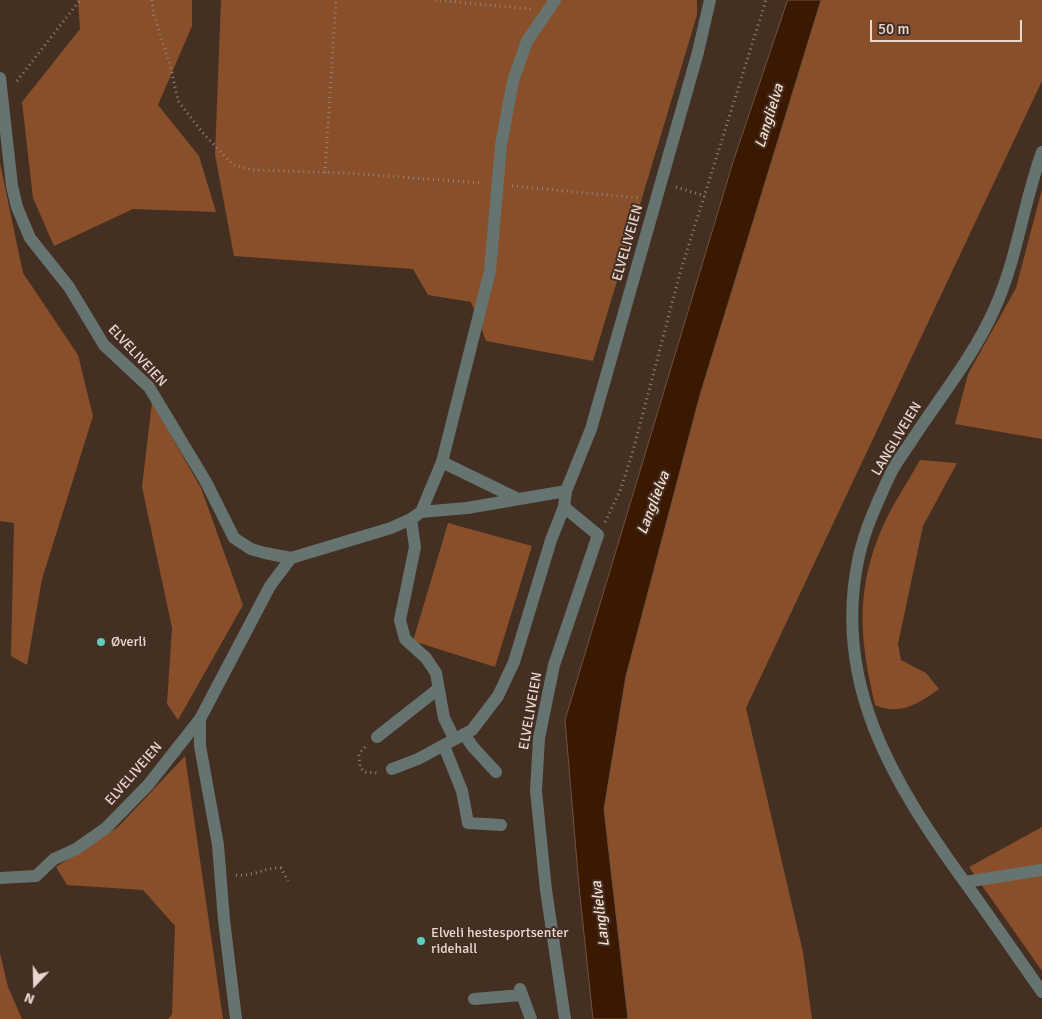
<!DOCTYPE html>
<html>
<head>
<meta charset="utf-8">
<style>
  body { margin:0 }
  #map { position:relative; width:1042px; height:1019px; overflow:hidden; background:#442f23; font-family:Signika,sans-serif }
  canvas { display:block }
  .north { position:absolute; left:10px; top:959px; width:50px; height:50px; -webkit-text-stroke:4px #442f23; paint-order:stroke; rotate:201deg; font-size:14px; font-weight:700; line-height:20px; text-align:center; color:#e7d9d1 }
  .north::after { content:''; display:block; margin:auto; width:18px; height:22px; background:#e7d9d1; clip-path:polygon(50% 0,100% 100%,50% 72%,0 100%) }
  .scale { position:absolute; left:870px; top:20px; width:152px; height:22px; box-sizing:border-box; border:2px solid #e7d9d1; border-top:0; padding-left:6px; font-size:15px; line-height:18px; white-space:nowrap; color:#e7d9d1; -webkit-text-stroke:4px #442f23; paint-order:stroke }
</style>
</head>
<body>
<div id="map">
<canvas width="1042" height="1019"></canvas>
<div class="north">N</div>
<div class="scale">50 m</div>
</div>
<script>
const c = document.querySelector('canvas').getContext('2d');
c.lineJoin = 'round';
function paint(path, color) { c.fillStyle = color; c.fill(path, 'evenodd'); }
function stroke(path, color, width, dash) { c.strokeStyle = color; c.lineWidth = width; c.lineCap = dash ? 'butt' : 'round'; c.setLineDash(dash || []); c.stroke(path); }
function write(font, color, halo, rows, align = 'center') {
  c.font = font + ' Signika,sans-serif'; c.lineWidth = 4; c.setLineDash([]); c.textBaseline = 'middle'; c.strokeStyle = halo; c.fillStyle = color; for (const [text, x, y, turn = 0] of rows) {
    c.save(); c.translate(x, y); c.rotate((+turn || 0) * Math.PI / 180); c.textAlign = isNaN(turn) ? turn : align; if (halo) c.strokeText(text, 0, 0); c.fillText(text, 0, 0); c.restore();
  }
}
paint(new Path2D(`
  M78,0H192V26L158,105L199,156L216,212L133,209L54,246L33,198L22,102L80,29Z
  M221,0H697V15L593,361L486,341L471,302L428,295L413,269L234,256L215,155Z
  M821,0H1042V81L746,708L803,952L812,1019H628L604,809L626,676L700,395Z
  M0,163L23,273L78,355L93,416L42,579L27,665L11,656L14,523L0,521Z
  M1042,189V439L955,424L968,374L1016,288Z
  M152,402L201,488L243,605L178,720L167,704L172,628L142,487Z
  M920,460L957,463L923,526L898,644L901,660L926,673L939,689C918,704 900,716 875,705C861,644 855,598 878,538C888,511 906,485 920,460Z
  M448,523L532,546L495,667L413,641Z
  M185,756L223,1019H168L172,1014L175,926L143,890L67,885L56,867L118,827Z
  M1042,827V971L969,867Z
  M0,953L8,987L22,1019H0Z`), '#884f2a');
const water = new Path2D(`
  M788,0H821L700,395L626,676L604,809L628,1019H593L579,886L565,720L733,162Z`);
paint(water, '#3b1800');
stroke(water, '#6f523f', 1);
stroke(new Path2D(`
  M152,0L154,16L170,64L178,101L202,132L233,165L253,170L346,173L483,183
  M435,0L531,9
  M17,81L80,0
  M325,173L336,0
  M512,186L640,198
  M676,187L705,196
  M605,522L620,491L633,451L680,273L766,0
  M365,747L359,754L360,767L364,772L377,773
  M236,875C252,877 266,867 281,868L288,881`), '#95847a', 3, [1, 4]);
stroke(new Path2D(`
  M0,78L12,186L17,207L30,238L69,287L104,345L149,387L206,482L234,538L251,549L265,553L291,558
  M1042,152C1023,204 1017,260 994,310C974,355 941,396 914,437C906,450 895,463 889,477C877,503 865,529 859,556C831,682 893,783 964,881C990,917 1016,955 1042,992
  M442,462L518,499
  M564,507L598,535L554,665L539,738L536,791L546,890L565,1019
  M421,512L442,462L490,271L501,145L513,81L527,41L555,0
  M411,519L415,547L400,620L405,639L426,658L436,673L444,718L454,738
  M200,719V746L218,845L224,920L236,1019
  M464,734L473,747L496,772
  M377,737L438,689
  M444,746L462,791L468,823L501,825
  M392,769L418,759L472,730L498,696L514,662L551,540L564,507L566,491L591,429L698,52L710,0
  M0,878L36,876L54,859L76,849L106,828L148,785L200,719L270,586L291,558L391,528L411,519L421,512L467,508L566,491
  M965,882L1042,870
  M520,989L531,1019
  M474,999L522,995`), '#667471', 12);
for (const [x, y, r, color] of [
  [101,642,5,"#5bcebc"],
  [421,941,5,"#5bcebc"]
]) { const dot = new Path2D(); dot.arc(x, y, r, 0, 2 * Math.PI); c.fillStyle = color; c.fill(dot); stroke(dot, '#442f23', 2); }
write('14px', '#e7d9d1', '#442f23', [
  ["ELVELIVEIEN",628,243,-74],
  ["ELVELIVEIEN",137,356,47],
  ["LANGLIVEIEN",897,439,-59],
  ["ELVELIVEIEN",531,711,-80],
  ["ELVELIVEIEN",134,774,-49]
]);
write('14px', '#e7d9d1', '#442f23', [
  ["Øverli",111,642],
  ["Elveli hestesportsenter",431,933],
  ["ridehall",431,949]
], 'left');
write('italic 15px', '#f4dfd3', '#442f23', [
  ["Langlielva",770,116,-73],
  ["Langlielva",654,503,-69],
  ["Langlielva",601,914,-97]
]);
</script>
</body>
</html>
